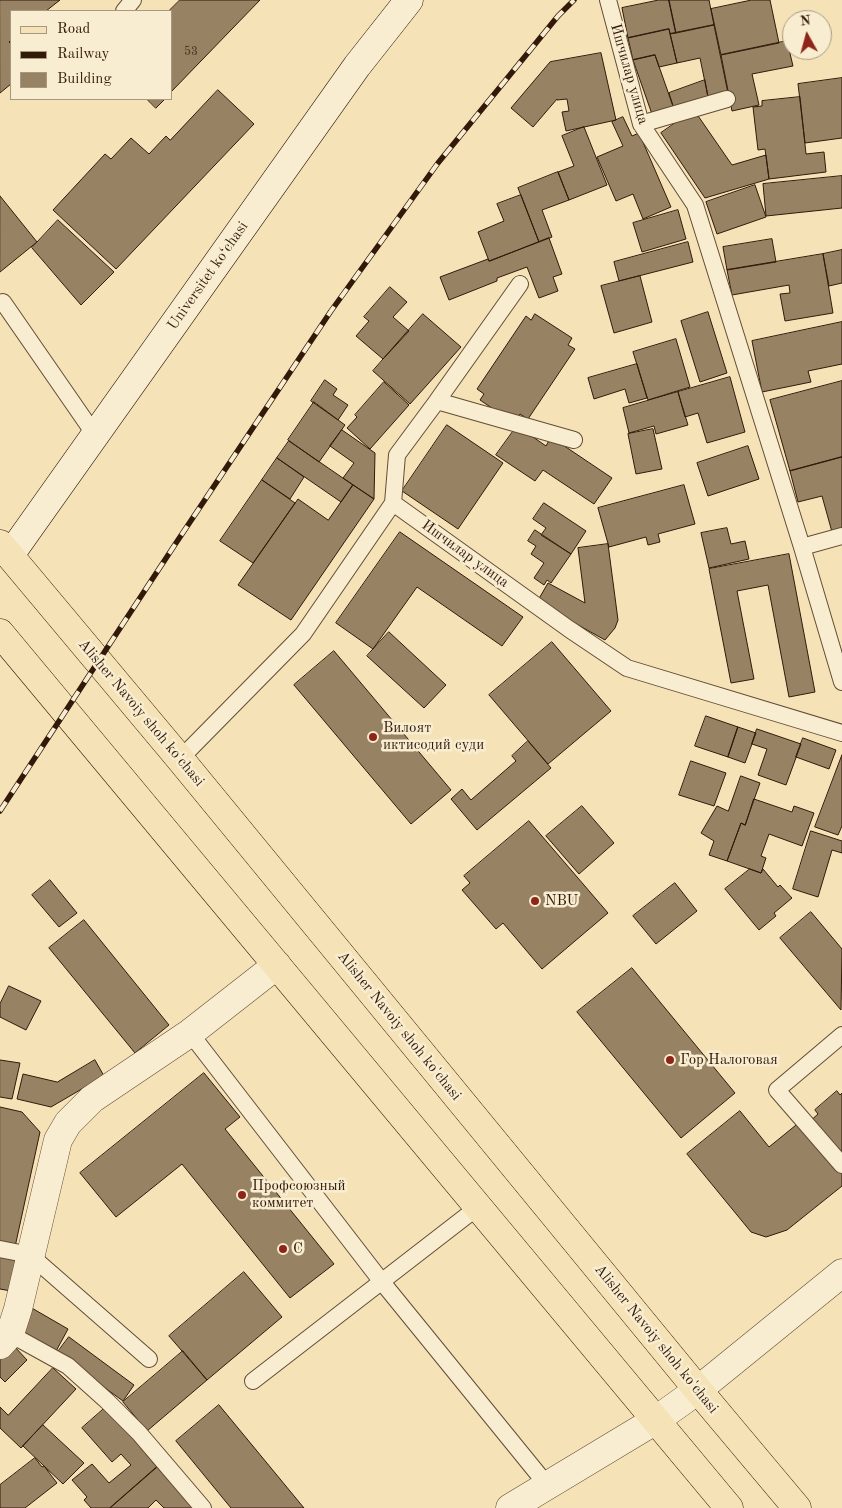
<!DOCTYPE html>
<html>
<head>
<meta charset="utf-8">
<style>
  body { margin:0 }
  #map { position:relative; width:842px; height:1508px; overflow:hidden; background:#f5e3b7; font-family:"Old Standard TT",serif }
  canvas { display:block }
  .legend { position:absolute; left:10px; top:10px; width:162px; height:90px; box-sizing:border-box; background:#f8edd0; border:1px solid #a99881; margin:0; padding:6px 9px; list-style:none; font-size:15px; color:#32190a }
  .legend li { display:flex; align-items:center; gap:10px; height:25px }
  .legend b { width:25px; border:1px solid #a99881 }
  .north { position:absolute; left:782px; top:10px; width:50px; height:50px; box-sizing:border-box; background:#f8edd0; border:1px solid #a99881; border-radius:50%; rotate:353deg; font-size:14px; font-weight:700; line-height:20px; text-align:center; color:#32190a }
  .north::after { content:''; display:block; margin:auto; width:18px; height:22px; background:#8f2418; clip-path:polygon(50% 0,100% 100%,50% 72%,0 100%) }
</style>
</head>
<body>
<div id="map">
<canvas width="842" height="1508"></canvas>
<ul class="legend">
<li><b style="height:6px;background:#f5e3b7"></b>Road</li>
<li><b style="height:6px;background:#32190a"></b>Railway</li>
<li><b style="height:14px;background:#978264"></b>Building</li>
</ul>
<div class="north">N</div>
</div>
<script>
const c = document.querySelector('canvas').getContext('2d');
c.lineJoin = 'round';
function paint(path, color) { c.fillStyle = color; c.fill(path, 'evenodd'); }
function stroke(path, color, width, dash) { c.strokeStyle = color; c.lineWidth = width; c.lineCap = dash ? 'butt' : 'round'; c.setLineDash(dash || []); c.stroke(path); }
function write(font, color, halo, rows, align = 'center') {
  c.font = font + ' "Old Standard TT",serif'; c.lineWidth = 5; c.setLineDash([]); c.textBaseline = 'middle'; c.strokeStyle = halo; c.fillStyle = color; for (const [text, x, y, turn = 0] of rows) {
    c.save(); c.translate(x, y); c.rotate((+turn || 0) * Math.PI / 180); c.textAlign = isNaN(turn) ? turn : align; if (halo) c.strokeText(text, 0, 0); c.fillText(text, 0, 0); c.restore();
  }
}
const building = new Path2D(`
  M0,0H60L46,11H11V40L9,42L11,44V84L0,93Z
  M180,0H260L171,92V11H169Z
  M659,0H669L676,33L670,34L669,29L628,38L622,8Z
  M669,0H709L714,25L676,33Z
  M752,0H770L779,43L721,55L711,9Z
  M714,25L728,93L708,97L700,58L677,63L670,34Z
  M669,29L677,63L659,67L655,55L633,60L628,38Z
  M787,41L793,66L752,74L759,105L732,111L721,55Z
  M601,53L616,120L566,131L562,112L569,111L567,99L557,100V99L533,127L511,108L550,62Z
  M655,55L674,109L653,117L633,60Z
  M842,78V138L805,143L798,84Z
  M705,80L708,97L674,109L669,93Z
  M218,90L254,124L116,269L53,210L105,154L111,159L131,138L149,154L166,136L170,140Z
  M800,97L806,154L824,152L826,172L769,179L765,149L758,150L753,107L762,106V101Z
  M147,99H165L156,108Z
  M694,110L732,165L766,155L769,179L705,198L661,133Z
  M623,117L632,136L639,133L671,207L643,219L633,194L616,201L597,157L623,146L612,122Z
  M584,127L607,185L569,200L558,172L574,166L562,136Z
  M558,172L569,200L542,210L552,237L539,242L518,188Z
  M842,176V208L766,216L763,184Z
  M755,185L766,217L717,234L706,202Z
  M521,195L539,242L489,261L478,232L504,221L497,204Z
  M0,196L37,242L0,272Z
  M678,210L686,239L642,252L633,223Z
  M58,220L114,272L81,305L32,248Z
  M549,238L562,274L553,277L558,291L539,298L527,267L497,278V281L449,300L440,277L488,259L489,261Z
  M772,239L776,262L727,270L723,247Z
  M688,242L693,262L619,281L614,262Z
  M842,250V283L829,286L823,254Z
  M823,254L833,313L785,321L780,294L790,293L789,285L732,295L727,270Z
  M640,276L652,322L614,333L601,286Z
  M390,287L407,302L393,317L409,331L383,359L356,336L369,321L364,317Z
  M708,312L727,373L700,382L681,321Z
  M423,314L461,347L410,404L373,371Z
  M535,314L572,338L568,345L575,349L528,419L520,414L514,423L480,400L484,394L477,389L526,316L531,320Z
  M842,322V364L808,371L811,382L762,392L752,341Z
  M676,339L690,387L648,400L633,352Z
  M637,364L647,398L629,403L625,389L594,399L588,378Z
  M730,377L745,432L707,443L698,413L685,417L678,392Z
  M325,380L337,389L333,395L348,405L338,420L311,401Z
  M842,381V457L790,471L770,400Z
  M384,382L409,405L370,449L347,428L357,417L355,415Z
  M678,392L688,425L656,434L654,426L629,433L623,408Z
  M314,402L345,425L319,462L288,440Z
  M447,425L503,463L458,529L402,491Z
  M517,426L546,446L551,437L612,478L594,504L543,470L535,481L496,455Z
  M653,429L662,469L636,474L628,434Z
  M342,430L375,453L374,499L343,478L354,463L330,446Z
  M289,441L353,485L341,502L277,458Z
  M748,446L759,479L708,496L697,463Z
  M842,457V529L832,532L822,496L798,502L790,471Z
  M277,458L304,477L290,499L262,480Z
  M262,480L295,503L253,563L220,541Z
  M353,485L374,499L291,620L238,585L298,499L328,520Z
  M684,485L695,524L658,534L660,542L648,545L646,537L609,547L598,508Z
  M544,503L586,531L571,554L541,535L546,528L533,519Z
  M727,528L731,544L745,541L749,559L709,568L701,533Z
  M535,530L571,554L551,583L547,580L544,585L534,578L544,563L531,554L536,546L528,541Z
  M400,532L523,617L502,646L417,587L373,649L336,623Z
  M608,544L618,620L615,628L605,640L537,602L548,583L585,603L578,548Z
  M789,554L815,692L789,697L768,585L737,591L754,679L731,683L709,569Z
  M389,632L446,685L424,708L367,656Z
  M552,642L611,711L548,764L489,695Z
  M334,651L451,790L411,824L294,685Z
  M706,716L738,727L728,757L695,746Z
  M738,727L756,733L745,763L728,757Z
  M757,729L801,744L786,785L758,775L767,749L752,744Z
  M803,738L836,750L829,769L796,757Z
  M528,741L551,768L477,830L451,799L462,789L471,800L516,761L512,756Z
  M842,755V826L838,835L815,827Z
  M691,761L726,773L714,806L679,795Z
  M741,776L760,783L745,825L741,823L727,861L709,855L714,841L701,833L717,806L728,811Z
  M754,799L792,812L794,806L814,813L802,846L769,834L761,856L766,858L761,873L727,861L741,823L745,825Z
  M582,806L614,843L579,874L546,836Z
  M529,821L608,913L542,969L503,923L496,929L462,890L470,883L464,876Z
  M811,831L842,841V853L832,850L818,897L793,889Z
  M750,869L761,873L763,869L778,887L780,885L792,898L774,913L776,916L759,930L725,889Z
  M50,880L77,913L59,927L32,895Z
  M675,883L697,911L656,944L633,916Z
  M811,912L842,949L841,1010L780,938Z
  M84,920L169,1025L135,1053L49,948Z
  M632,968L735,1093L681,1138L577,1012Z
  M9,986L41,1001L26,1030L0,1017V1004Z
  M0,1060L20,1063L12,1099L0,1097Z
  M95,1060L104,1076L51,1107L17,1099L23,1074L57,1082Z
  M204,1073L240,1117L225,1129L334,1264L290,1298L182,1164L116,1217L80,1173Z
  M837,1091L840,1095L842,1093V1162L808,1123L818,1114L815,1110Z
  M0,1107L22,1112L40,1132L15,1247L0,1244Z
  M740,1111L769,1147L801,1121L842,1171V1186L787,1230L766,1237L751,1232L687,1154Z
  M0,1255L16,1257L11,1291L0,1289Z
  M244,1272L282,1317L207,1380L169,1336Z
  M30,1307L68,1329L55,1353L17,1331Z
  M69,1337L134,1385L123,1401L57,1353Z
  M14,1346L27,1360L5,1382L0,1377V1360Z
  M183,1351L207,1380L147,1431L123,1402Z
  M53,1368L76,1389L21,1448L0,1428V1407L8,1415Z
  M219,1405L304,1508H231L176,1441Z
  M106,1407L157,1467L110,1508H91L84,1500L87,1497L72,1480L92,1464L109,1483L131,1465L121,1454L112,1462L82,1428Z
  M43,1425L84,1463L63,1484L23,1446Z
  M35,1458L42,1467L44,1466L57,1483L25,1508H0V1485Z
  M157,1467L193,1508H164L156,1500L148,1508H110Z`);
paint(building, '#978264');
stroke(building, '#32190a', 1);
const service = new Path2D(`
  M608,0L641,124L695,205L802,547L842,682
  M124,11L133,0
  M641,124L727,99
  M3,302L95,435
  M437,401L520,284
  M393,503L397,455L437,401L574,440
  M802,547L842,536
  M180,759L303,634L393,503L569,629L627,668L842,733
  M190,1033L382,1282L547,1485
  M842,1035L777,1090L842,1165
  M0,1249L30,1255L149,1359
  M10,1334L68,1366L107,1401L139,1433L203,1508
  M253,1381L478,1207`);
const minor = new Path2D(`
  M0,1345L10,1334L18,1309L58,1140L68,1123L92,1099L190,1033L277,965
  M510,1508L656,1420L698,1390L842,1273`);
const secondary = new Path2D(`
  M10,555L357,66L409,0`);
const primary = new Path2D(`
  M0,544L180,759L698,1390L797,1508
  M0,633L729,1508`);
stroke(service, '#634c35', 18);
stroke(minor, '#634c35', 29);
stroke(secondary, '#32190a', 29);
stroke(primary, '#32190a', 29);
stroke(service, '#f8edd0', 16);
stroke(minor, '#f8edd0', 28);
stroke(secondary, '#f8edd0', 28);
stroke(primary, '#f5e3b7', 28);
const rail = new Path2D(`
  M0,811L176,543L331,311L438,163L558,16L574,0`);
stroke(rail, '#32190a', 5.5);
stroke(rail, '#f8edd0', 4, [11]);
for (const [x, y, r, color] of [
  [373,737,5,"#8f2418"],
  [535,901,5,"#8f2418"],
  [670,1060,5,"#8f2418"],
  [242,1195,5,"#8f2418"],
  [283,1249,5,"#8f2418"]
]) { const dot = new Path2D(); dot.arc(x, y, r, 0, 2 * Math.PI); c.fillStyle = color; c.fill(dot); stroke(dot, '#f8edd0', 2); }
write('12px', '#4b3320', null, [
  ["53",191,52]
]);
write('15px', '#32190a', '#f8edd0', [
  ["Ишчилар улица",629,74,74],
  ["Universitet kо‘chasi",208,276,-55],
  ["Ишчилар улица",465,554,36],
  ["Alisher Navoiy shoh ko'chasi",141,713,50],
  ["Alisher Navoiy shoh ko'chasi",399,1026,51],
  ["Alisher Navoiy shoh ko'chasi",656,1339,51]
]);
write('15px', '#32190a', '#f8edd0', [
  ["Вилоят",383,728],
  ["иктисодий суди",383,745],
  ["NBU",545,901],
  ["Гор Налоговая",680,1060],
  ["Профсоюзный",252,1186],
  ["коммитет",252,1203],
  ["С",293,1249]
], 'left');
</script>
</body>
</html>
